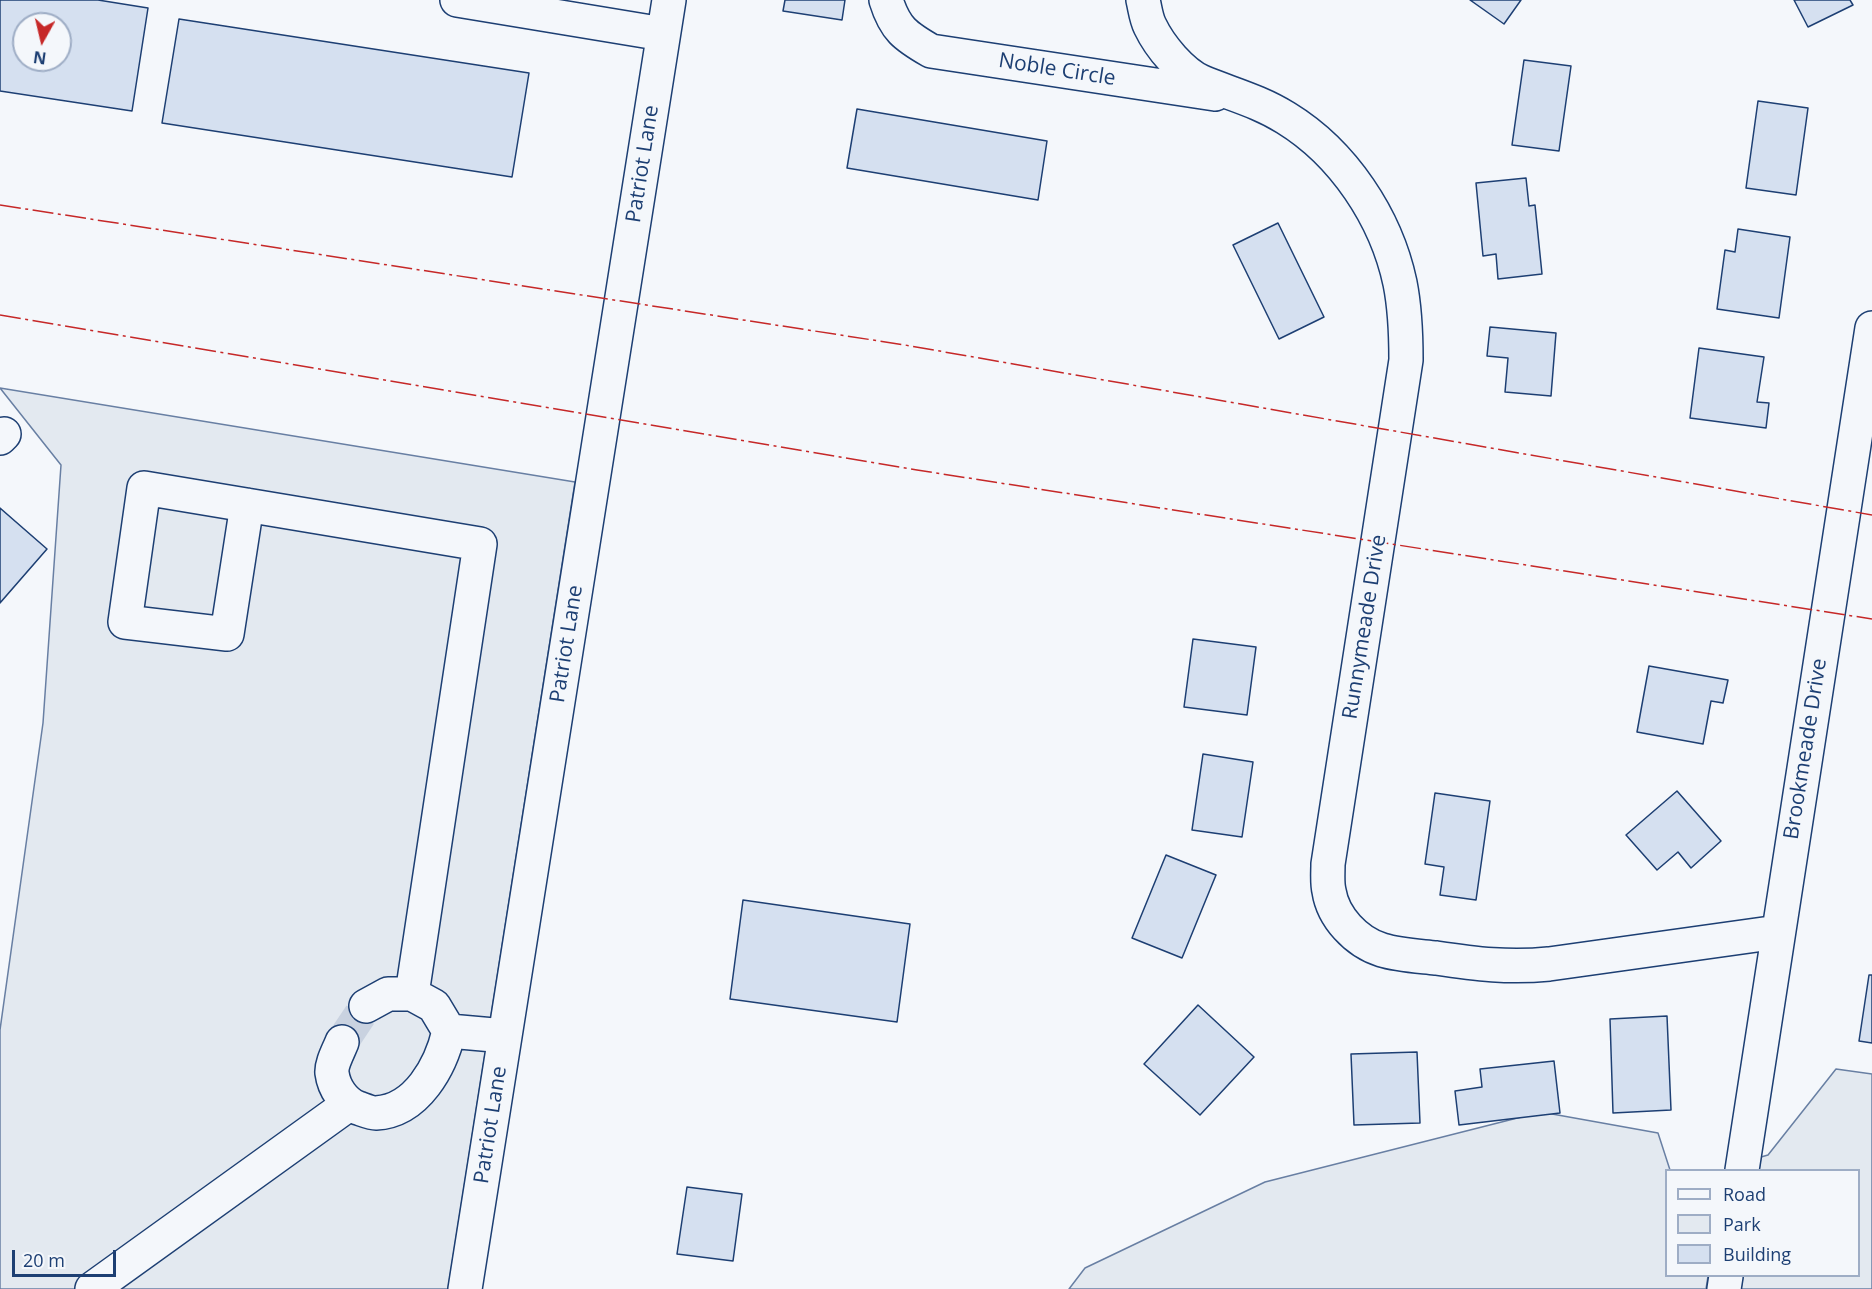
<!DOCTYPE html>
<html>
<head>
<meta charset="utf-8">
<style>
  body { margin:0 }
  #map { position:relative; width:1872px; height:1289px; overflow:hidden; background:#f4f7fb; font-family:"Open Sans",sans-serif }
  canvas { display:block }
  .legend { position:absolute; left:1665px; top:1169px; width:195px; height:108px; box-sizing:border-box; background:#f4f7fb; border:2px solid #9eadc5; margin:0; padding:8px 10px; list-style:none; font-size:18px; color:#1d3f73 }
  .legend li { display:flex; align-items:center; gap:12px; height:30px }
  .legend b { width:30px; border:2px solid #9eadc5 }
  .north { position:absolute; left:12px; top:12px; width:60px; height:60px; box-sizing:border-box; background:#f4f7fb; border:2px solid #9eadc5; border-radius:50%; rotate:188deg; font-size:16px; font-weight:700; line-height:24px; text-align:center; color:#1d3f73 }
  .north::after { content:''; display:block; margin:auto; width:21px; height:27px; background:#c62828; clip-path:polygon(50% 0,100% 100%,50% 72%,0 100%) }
  .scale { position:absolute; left:12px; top:1250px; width:104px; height:27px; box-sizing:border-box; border:3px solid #1d3f73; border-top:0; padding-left:8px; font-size:18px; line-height:21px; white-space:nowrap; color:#1d3f73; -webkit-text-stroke:4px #f4f7fb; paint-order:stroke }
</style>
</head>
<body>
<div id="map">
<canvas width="1872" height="1289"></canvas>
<ul class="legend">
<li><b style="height:8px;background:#f4f7fb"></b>Road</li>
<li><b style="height:16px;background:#e3e9f0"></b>Park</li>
<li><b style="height:16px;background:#d5e0f0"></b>Building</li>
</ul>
<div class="north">N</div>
<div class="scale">20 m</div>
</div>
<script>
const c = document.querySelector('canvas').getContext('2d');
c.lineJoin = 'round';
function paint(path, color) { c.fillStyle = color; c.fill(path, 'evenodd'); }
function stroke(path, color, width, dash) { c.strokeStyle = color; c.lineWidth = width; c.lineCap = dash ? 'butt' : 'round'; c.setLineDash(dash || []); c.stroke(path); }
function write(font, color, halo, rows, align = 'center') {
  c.font = font + ' "Open Sans",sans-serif'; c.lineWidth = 4.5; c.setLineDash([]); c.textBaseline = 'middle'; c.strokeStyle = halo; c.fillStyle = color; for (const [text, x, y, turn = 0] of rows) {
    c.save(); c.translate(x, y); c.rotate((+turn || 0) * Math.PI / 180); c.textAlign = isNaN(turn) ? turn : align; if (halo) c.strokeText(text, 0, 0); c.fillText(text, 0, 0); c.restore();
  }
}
const green = new Path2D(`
  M0,388L575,482L448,1289H0V1030L43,723L61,465Z
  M1836,1069L1872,1074V1289H1741L1743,1276H1858V1170H1759L1761,1157L1768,1155Z
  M1541,1112L1658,1133L1670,1170H1666V1276H1708L1706,1289H1069L1085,1268L1265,1182Z`);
paint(green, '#e3e9f0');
stroke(green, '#687fa3', 1.5);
const building = new Path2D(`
  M0,0H98L148,8L132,111L0,91ZM24,24H60V60H24Z
  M785,0H845L842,20L783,11Z
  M1470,0H1521L1504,24Z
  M1794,0H1850L1853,5L1808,27Z
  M179,19L529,73L512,177L162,123Z
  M1524,60L1571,66L1559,151L1512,145Z
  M1758,101L1808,108L1796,195L1746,188Z
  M857,109L1047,141L1038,200L847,168Z
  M1526,178L1529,206L1535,205L1542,274L1498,279L1496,254L1483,256L1476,183Z
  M1278,223L1324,317L1279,339L1233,245Z
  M1738,229L1790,237L1779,318L1717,309L1725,250L1735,252Z
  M1490,327L1556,333L1551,396L1505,392L1508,358L1487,356Z
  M1699,348L1764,357L1757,402L1769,403L1766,428L1690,418Z
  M0,508L47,549L0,603Z
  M1193,639L1256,647L1247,715L1184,707Z
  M1649,666L1728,680L1723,703L1711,701L1703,744L1637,732Z
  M1203,754L1253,762L1242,837L1192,830Z
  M1677,791L1721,841L1691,868L1678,852L1657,870L1626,835Z
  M1435,793L1490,801L1476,900L1440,895L1444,867L1425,864Z
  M1166,855L1216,875L1182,958L1132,938Z
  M743,900L910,924L897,1022L730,999Z
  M1869,975H1872V1043L1859,1041Z
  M1198,1005L1254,1057L1200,1115L1144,1064Z
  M1667,1016L1671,1110L1613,1113L1610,1019Z
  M1417,1052L1420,1123L1354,1125L1351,1054Z
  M1554,1061L1560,1113L1459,1125L1455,1091L1482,1087L1480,1069Z
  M687,1187L742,1194L733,1261L677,1254Z`);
paint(building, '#d5e0f0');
stroke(building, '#1d3f73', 1.5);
stroke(new Path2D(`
  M342,1042L366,1006`), '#c9d2e0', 33, [33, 16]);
const minor = new Path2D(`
  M457,0L663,34
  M886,0C895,29 905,36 931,51L1215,94
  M1143,0C1145,8 1146,18 1150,26C1160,47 1182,73 1202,82C1231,94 1259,101 1286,118C1343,153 1386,217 1400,283C1405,308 1406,334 1406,360L1328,864C1328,873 1327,883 1329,891C1333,917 1356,942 1382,950C1398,955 1418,956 1436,958C1476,964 1509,968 1549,964L1778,932
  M0,438L4,434
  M247,505L227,634L125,622L144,488L480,544L412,994
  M366,1006L388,994H412L434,1006L449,1031
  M342,1042C339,1050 331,1064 332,1073C334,1088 344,1103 358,1108C364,1110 371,1113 376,1113C417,1111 441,1066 449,1031L505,1036
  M1742,1170L1872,328
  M92,1289L349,1104
  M465,1289L669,0
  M1724,1289L1726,1276`);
stroke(minor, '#1d3f73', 36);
stroke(minor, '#f4f7fb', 33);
stroke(new Path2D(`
  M0,205L905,345L1872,515
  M0,315L917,470L1872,619`), '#c62828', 1.5, [21, 4.5, 3, 4.5]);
write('21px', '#1d3f73', '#f4f7fb', [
  ["Noble Circle",1057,70,9],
  ["Patriot Lane",643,164,-81],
  ["Runnymeade Drive",1365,627,-81],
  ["Patriot Lane",567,644,-81],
  ["Brookmeade Drive",1806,749,-81],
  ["Patriot Lane",491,1125,-81]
]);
</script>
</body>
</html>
